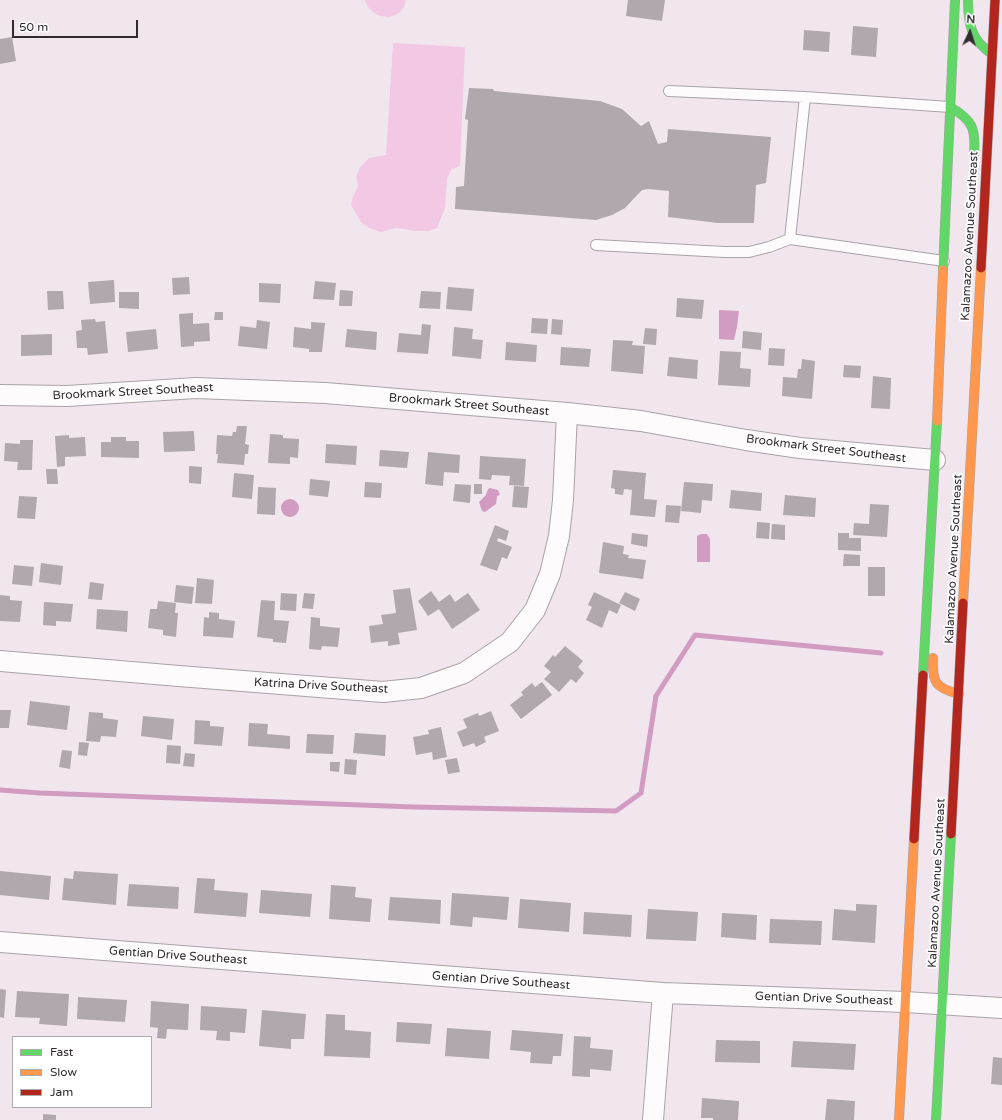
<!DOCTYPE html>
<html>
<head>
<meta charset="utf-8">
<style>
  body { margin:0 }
  #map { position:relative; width:1002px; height:1120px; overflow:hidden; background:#f1e6ed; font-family:"Varela Round",sans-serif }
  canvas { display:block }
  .legend { position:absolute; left:12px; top:1036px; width:140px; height:72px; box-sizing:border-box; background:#fff; border:1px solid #adaaac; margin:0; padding:5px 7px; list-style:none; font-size:12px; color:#312a2f }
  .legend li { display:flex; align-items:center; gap:8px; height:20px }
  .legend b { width:20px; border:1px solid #adaaac }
  .north { position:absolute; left:950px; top:12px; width:40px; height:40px; -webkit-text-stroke:3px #fff; paint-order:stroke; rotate:4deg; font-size:11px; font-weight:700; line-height:16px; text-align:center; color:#312a2f }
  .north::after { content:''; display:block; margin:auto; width:14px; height:18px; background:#312a2f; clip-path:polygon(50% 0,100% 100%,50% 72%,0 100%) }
  .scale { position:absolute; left:12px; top:20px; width:126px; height:18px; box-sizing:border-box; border:2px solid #312a2f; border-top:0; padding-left:5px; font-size:12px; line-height:14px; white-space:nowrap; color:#312a2f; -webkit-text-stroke:3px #fff; paint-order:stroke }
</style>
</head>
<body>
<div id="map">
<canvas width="1002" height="1120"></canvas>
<ul class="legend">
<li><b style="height:5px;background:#63d668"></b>Fast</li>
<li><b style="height:5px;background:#ff974d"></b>Slow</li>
<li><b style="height:5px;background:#b3261e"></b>Jam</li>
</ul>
<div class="north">N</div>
<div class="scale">50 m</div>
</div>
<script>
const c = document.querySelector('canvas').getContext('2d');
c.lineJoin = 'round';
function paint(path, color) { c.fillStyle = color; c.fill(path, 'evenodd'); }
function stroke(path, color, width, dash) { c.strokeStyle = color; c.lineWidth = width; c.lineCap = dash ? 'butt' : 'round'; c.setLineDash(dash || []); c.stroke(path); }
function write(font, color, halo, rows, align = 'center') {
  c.font = font + ' "Varela Round",sans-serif'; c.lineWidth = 3.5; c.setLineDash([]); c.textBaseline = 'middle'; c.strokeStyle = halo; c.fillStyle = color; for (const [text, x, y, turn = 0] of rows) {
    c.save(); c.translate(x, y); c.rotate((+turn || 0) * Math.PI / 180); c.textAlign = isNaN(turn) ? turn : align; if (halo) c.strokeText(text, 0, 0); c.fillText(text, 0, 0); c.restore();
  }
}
paint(new Path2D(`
  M365,0H406C402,24 371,21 365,0Z
  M393,43L465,47L460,166L452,169L447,178L445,208L437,228L429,231H417L396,228L381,232L369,228L361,222L351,205L353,196L358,186L356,177L360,167L369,158L386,155Z`), '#f3c8e5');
paint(new Path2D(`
  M719,310L739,311L737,327L734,340L719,339Z
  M490,488L498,490L500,495L497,496L496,504L485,512L482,511L479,502L486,495L488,489Z
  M281 508a9 9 0 1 1 18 0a9 9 0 1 1-18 0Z
  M701,534H707L710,539V562H697V536Z`), '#d29bc2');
stroke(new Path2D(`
  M0,790L40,793L414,807L616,811L641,793L656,696L695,635L881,653`), '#d29bc2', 5);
paint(new Path2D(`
  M628,0H665L662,21L626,16Z
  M853,26L878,28L876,57L851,55Z
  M804,30L830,32L829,52L803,50Z
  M12,37L16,61L0,64V39Z
  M469,88L493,89L494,91L600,101L622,109L641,126L649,121L658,144L667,142L668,129L771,137L766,183L756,185L754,223H718L668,217L669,191L648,189L642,190L625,208L612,215L596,220L455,209L456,187L464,186L468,120L465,119Z
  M189,277L190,294L173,295L172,278Z
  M114,280L115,302L90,304L88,282Z
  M315,281L336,283L334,300L313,299Z
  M259,283L281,284L280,303L259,302Z
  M448,287L474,289L472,311L446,309Z
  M340,290L353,291L352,306H339Z
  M47,291H63L64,309L48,310Z
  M421,291L441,292L440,309L419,308Z
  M119,292H139V309L119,308Z
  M677,298L704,300L702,319L676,317Z
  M215,312H223V320H214Z
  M193,313V324L209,323L210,341L194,342V346L181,347L179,314Z
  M532,318L548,319L547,334L531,333Z
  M95,319L96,322L105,321L108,353L88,355L87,348H77L76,331L82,330L81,320Z
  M552,319L563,320L562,335L551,334Z
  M257,320L270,322L267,349L238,346L240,326L256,328Z
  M311,322L325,323L322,352H309V349L293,347L294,327L311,329Z
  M422,324L431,325L428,354L397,352L399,333L421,335Z
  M454,327L473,329L472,339L483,340L481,359L452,356Z
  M645,328L657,329L656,345L643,344Z
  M156,329L158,349L128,352L126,332Z
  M347,329L377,332L376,350L345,347Z
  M743,331L762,333L761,350L742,348Z
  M52,334V355L21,356V335Z
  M613,340L633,341L632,345L645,346L643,374L611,371Z
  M506,342L537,345L536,362L505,360Z
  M561,347L591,349L589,367L560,365Z
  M769,348L785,349L784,366L768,365Z
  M720,351L741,352L740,368L751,369L750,387L718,385Z
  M669,357L698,360L697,379L667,376Z
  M802,359L815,361L812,399L782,396L783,377L797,378L798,369H801Z
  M844,365L861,366L860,378L843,377Z
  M873,376L891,378L890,409L871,408Z
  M237,426H247L245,444L249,445L248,454H245L244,465L217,463L218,454H216L217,435L232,436L233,432H236Z
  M194,431L195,451L164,452L163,432Z
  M270,434L283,435V438L299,439L298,458L290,457V464L268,463Z
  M69,435V438L85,437L86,456L65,457V466L57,467L55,436Z
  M111,437H126V441H139V458L101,457V442H111Z
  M20,440H33L32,470H17L18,462L4,461L5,443L20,444Z
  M326,444L357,446L356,465L325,463Z
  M380,450L409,452L407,468L379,466Z
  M428,452L460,455L459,473L444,472L443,486L425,484Z
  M480,456L526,459L524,486L509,485L510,476L492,475L491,480L479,479Z
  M189,466L202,467L201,484L189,483Z
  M46,469H57L58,484H47Z
  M613,470L646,473L644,499L657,500L655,517L630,515L632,490L624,489L623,495L615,494V489L611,488Z
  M234,473L254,475L252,499L232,497Z
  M310,479L330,481L328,497L309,495Z
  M365,482L382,483L381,498L364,497Z
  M684,482L713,484L712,501L702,500L701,513L681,511Z
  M455,484L471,485L470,503L453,501Z
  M474,484H482V494H474Z
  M514,486L529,487L527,508L512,507Z
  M258,487L276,488L275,515L257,514Z
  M731,490L762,493L761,511L729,508Z
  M785,495L816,498L815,517L783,515Z
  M19,496L37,497L35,519L17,518Z
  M870,504L889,505L887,537L853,535L854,523L869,524Z
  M666,505L681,506L679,523L665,522Z
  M757,522L770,523L769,539L756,538Z
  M772,524L785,525V540L771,539Z
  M495,525L509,531L506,541L498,538L497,541L512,547L507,559L502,557L497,571L480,565Z
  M632,533L648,535L647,547L631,544Z
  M838,533H849V538H861V551L838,550Z
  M603,542L624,546L623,554L629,555L628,558L646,560L643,579L599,573Z
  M844,554L860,555V566H843Z
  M41,563L63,566L61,585L39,582Z
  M14,565L34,567L32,586L12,584Z
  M868,567H885V596H868Z
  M197,578L214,580L212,604L195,603Z
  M90,582L104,584L102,600L88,599Z
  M176,585L194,587L192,604L174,602Z
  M410,588L417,630L398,633L400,644L388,646V641L371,643L369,626L383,624L381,615L396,613L393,590Z
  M431,591L439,602L450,594L455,602L468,593L480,610L452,629L439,609L428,616L418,601Z
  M594,592L621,605L617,614L609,610L602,628L586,620L592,607L588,605Z
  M625,592L640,599L635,611L619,603Z
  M281,593L297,594L296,611L280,610Z
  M304,593L315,594L313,609L302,608Z
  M0,595L10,596V600L22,601L20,622L0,621Z
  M261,600L275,601L274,620L289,621L286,643L273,642V639L257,637Z
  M158,601L176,603L175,613H178L176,637L163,635V630L148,628L150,609H157Z
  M44,602L73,604L71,622L56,621V626L43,625Z
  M97,609L128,611L127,632L96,629Z
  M209,612L219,613V619L235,621L233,638L203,636L204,617L209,618Z
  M311,617L320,618V626L340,628L338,647L322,646L321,650L309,649Z
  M565,646L583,661L578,667L584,673L576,683L571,679L559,692L544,679L551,672L544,666L553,655L555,657Z
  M542,682L552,695L521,719L510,705L523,695L521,692L532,683L535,687Z
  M30,701L70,706L67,730L27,725Z
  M0,710H11L9,728H0Z
  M491,711L499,731L484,737L486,742L476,747L474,743L463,747L457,732L467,728L463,719L478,713L479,716Z
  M89,712L103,713V718L118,720L116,737L101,736L100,742L86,741Z
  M143,716L174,719L172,740L141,736Z
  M195,720L210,721V726L224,727L222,746L194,744Z
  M249,723L268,724L267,734L290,736V749L248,746Z
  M441,727L447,757L433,760L432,752L416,755L413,737L429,734L428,730Z
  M355,733L386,735L385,756L353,753Z
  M307,734L334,735L333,754L306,753Z
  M79,742L89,743L87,756L78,755Z
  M167,745L181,746L180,764L166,763Z
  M62,750L72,751L70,769L59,767Z
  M185,753L195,754L194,767L183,766Z
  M457,758L460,772L448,774L445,760Z
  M345,759L357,760L356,775L344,774Z
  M330,762H340L339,772L330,771Z
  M0,871L51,876L49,900L0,895Z
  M74,871L118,874L116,905L62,900L64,878L73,879Z
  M197,878L215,879L214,890L248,893L246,917L194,913Z
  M129,884L179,887L178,909L127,906Z
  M331,885L356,887L355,897L372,899L370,922L329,919Z
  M261,890L312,894L310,917L259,913Z
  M452,893L509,897L507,920L473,917L472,927L450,925Z
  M390,897L441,900L440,924L388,920Z
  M520,899L571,903L569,932L518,928Z
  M856,904L877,905L875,943L832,940L834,909L856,911Z
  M648,909L698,912L696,941L646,939Z
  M584,912L632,915L631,937L583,934Z
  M722,913L757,915L756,940L721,937Z
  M770,919L822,921L821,945L769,943Z
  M0,989L6,990L4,1018L0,1017Z
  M17,991L69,994L67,1026L39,1024L40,1018L15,1017Z
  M78,997L127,1000L125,1022L77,1019Z
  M151,1001L189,1004L188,1030L167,1029L166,1039L157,1038L158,1028L150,1027Z
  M201,1006L247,1009L245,1033L230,1032V1041L216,1040L217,1031L200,1030Z
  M262,1010L306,1014L304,1039H291V1049L259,1046Z
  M326,1014L345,1015V1030L371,1032L370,1058L324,1056Z
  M397,1022L432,1024L430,1044L396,1042Z
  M447,1028L491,1031L489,1059L445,1056Z
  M512,1030L563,1034L561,1056H553L552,1064L530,1063L531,1052L510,1050Z
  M574,1036L591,1037L590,1048L613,1050L611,1071L590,1069V1077L572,1076Z
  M716,1040L760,1041V1063L715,1062Z
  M793,1041L856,1044L854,1070L791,1067Z
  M993,1057L1002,1058V1085L991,1084Z
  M702,1098L739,1101L738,1120H713V1118H701Z
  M827,1099L855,1101L854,1120H825Z
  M43,1114L56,1115V1120H43Z`), '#b0a8ae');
const lane = new Path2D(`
  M669,91L805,97L950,107
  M805,97L790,239L944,261
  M596,245L724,252H749L769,247L790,239`);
const street = new Path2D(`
  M0,395L67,396L196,388L325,393L567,413L641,421L746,440L800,448L935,460
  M0,661L179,676L383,692L421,688L464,673L510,642L535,610L550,574L559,536L563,500L567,413
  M0,942L663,993L905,1002L1002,1008
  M653,1120L663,993`);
const fast = new Path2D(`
  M968,0C968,24 971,40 992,54
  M950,107C973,120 976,129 974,155
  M943,270L955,0
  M923,675L937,421
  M936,1120L951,834`);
const slow = new Path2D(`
  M937,421L943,270
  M963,603L981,268
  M933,658C932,682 935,688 959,694
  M899,1120L914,839`);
const jam = new Path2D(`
  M981,268L995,0
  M951,834L963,603
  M914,839L923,675`);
stroke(lane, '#aaa2a7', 12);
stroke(street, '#aaa2a7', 22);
stroke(fast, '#aaa2a7', 10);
stroke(slow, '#aaa2a7', 10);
stroke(jam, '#aaa2a7', 10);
stroke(lane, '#fdfbfc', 10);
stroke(street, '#fdfbfc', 20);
stroke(fast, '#63d668', 9);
stroke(slow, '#ff974d', 9);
stroke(jam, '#b3261e', 9);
write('12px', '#312a2f', '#fff', [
  ["Kalamazoo Avenue Southeast",970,236,-87],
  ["Brookmark Street Southeast",133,392,-3],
  ["Brookmark Street Southeast",469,405,5],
  ["Brookmark Street Southeast",826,449,7],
  ["Kalamazoo Avenue Southeast",954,559,-87],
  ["Katrina Drive Southeast",321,686,3],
  ["Kalamazoo Avenue Southeast",937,883,-87],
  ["Gentian Drive Southeast",178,956,4],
  ["Gentian Drive Southeast",501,981,4],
  ["Gentian Drive Southeast",824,999,2]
]);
</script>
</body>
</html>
